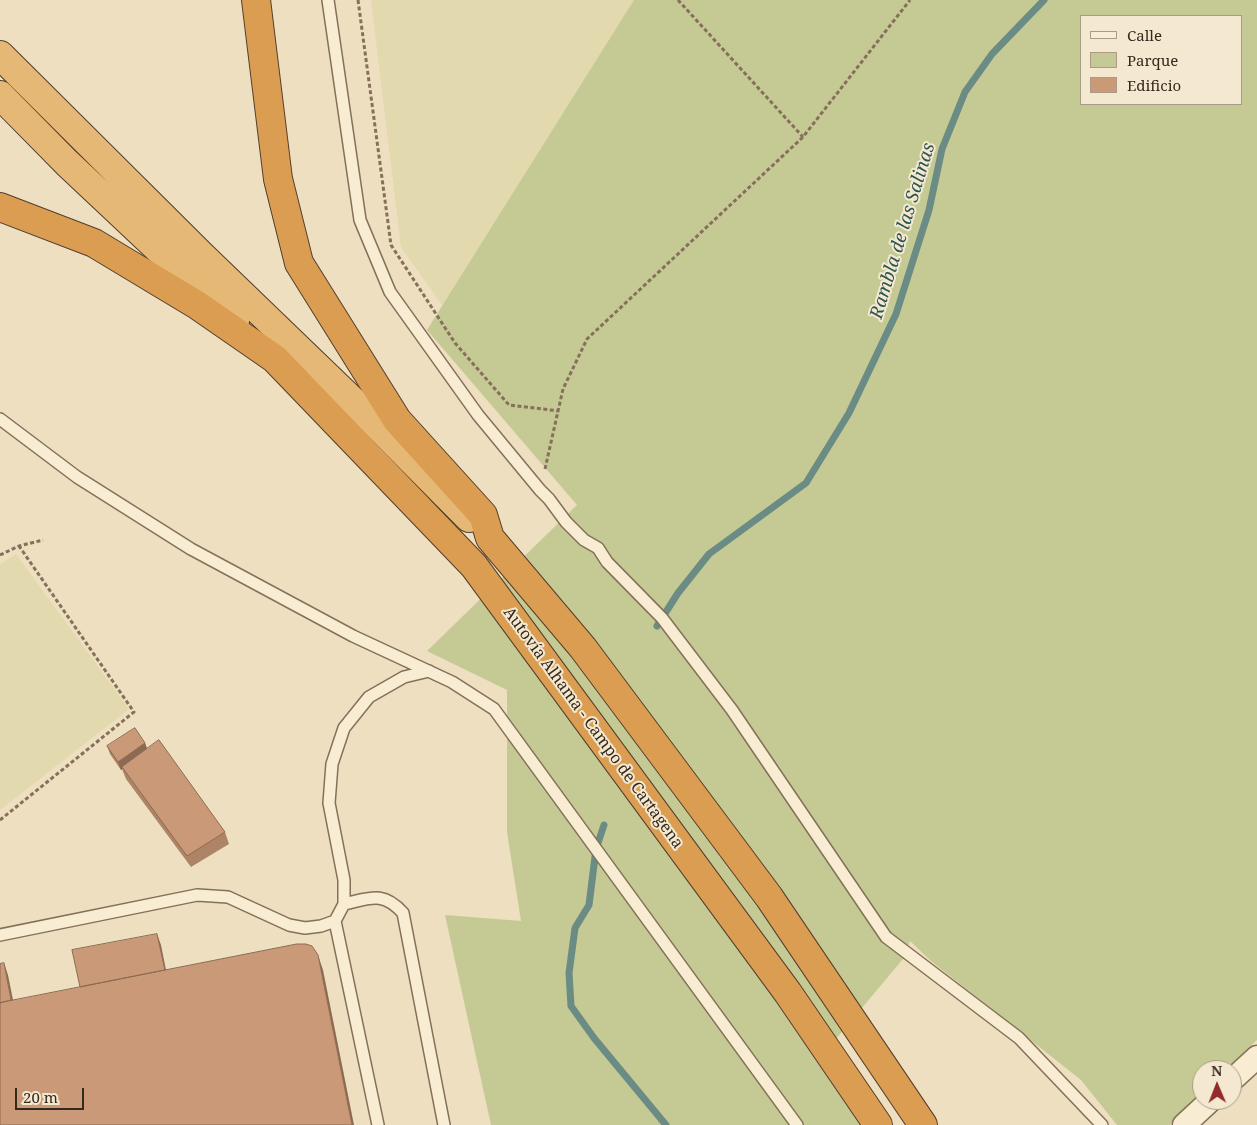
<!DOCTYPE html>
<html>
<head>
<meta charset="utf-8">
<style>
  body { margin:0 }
  #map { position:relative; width:1257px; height:1125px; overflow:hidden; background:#eddfc0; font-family:"Noto Serif",serif }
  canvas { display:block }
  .legend { position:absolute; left:1080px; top:15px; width:162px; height:90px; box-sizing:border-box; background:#f4e9d0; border:1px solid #a89c88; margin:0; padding:6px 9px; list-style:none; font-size:15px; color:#35281d }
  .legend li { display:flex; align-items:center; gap:10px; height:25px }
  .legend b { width:25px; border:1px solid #a89c88 }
  .north { position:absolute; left:1192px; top:1060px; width:50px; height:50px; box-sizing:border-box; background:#f4e9d0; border:1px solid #a89c88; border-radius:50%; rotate:359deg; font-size:14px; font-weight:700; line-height:20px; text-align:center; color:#35281d }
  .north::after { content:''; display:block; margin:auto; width:18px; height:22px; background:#932a2c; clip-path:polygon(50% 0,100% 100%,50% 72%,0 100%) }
  .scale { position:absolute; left:15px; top:1088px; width:69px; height:22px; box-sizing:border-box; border:2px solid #35281d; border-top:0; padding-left:6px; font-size:15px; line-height:18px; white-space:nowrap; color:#35281d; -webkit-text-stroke:4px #f4e9d0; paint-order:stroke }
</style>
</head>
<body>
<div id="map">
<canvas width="1257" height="1125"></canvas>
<ul class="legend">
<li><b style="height:6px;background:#f8ecd3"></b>Calle</li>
<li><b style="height:14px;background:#c5ca95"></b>Parque</li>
<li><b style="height:14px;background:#ca9977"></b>Edificio</li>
</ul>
<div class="north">N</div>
<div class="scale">20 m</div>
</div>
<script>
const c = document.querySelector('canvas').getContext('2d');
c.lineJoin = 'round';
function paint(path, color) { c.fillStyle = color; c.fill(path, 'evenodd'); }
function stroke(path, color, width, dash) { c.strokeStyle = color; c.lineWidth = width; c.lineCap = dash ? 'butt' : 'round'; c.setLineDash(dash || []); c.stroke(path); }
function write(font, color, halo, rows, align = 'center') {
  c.font = font + ' "Noto Serif",serif'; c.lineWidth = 4; c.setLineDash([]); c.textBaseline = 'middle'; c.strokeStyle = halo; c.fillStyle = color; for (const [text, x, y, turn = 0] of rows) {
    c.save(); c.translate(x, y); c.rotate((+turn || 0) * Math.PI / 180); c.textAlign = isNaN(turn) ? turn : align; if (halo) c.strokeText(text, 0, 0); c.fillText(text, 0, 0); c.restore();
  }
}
paint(new Path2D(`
  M371,0H668L508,398L401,247Z
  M16,554L129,709L0,810V564Z`), '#e2d9ae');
paint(new Path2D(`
  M634,0H1257V1040L1225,1070H1202V1092L1178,1114L1170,1125H1117L1081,1080L931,961L910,941L903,959L825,1052L886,1125H491L445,915L521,921L507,832V690L427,651L577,505L427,330ZM1081,16H1241V104H1081Z`), '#c5ca95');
stroke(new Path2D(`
  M657,626L678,593L709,554L806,483L849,413L896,314L929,210L942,149L965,92L992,54L1044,0
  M604,825L596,849L589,905L575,928L569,973L571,1006L594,1038L666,1125`), '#6b8c84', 7);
const service = new Path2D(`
  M328,0L360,220L390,292L478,415L540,490L549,499L566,522L584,540L598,548L607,562L662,618L732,710L886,937L1019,1038L1102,1125
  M0,419L77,477L191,549L353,636L452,682L494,709L797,1125
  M344,904C371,898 383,891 403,913L444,1125
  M335,921L378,1125
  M0,935L197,895L228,897L289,925L305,928L321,926L335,921L344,904V880L329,803L332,764L344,728L369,697L404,677L429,671`);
const minor = new Path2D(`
  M1232,1080L1257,1057
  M1184,1125L1211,1100`);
const trunk = new Path2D(`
  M0,55L200,254L361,409L469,518
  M0,95L67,163L235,321`);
const motorway = new Path2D(`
  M256,0L278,179L299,263L397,420L483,515L490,538L583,648L769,897L923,1125
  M0,207L94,243L197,305L275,359L474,566L788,993L878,1125`);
stroke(service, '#857059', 14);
stroke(minor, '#857059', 25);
stroke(trunk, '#533e2d', 30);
stroke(motorway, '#533e2d', 30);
stroke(new Path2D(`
  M358,0L391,245L455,343L509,405L559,411
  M678,0L803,137
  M545,469L563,389L587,339L803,137L910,0
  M0,555L19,546L43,540
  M0,820L134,712L19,546`), '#857059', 3, [4, 2.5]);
stroke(service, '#f8ecd3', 11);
stroke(minor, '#f8ecd3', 22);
stroke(trunk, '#e6b875', 28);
stroke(motorway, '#db9d52', 28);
paint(new Path2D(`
  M145,743L147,749L225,832L229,844L191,867L126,779L122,769L121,770L110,754L107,746Z`), '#ae8466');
paint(new Path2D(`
  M145,743L148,751L121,770L118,762Z
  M157,934L161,945L169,985L165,973Z
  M318,955L323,970L354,1125H352Z
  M4,963L8,975L16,1015L12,1004Z`), '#8d6b53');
const building = new Path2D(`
  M135,728L145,743L118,762L107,746Z
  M159,740L225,832L187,856L122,767Z
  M157,934L165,970L80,987L72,950Z
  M297,944H306L312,946L318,955L352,1125H0V1003Z
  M4,963L11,1000L0,1003V964Z`);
paint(building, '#ca9977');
stroke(building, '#8d6b53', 1);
write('16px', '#35281d', '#f4e9d0', [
  ["Autovía Alhama - Campo de Cartagena",593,728,54]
]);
write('italic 18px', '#2c5552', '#f4e9d0', [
  ["Rambla de las Salinas",903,231,-73]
]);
</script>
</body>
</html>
